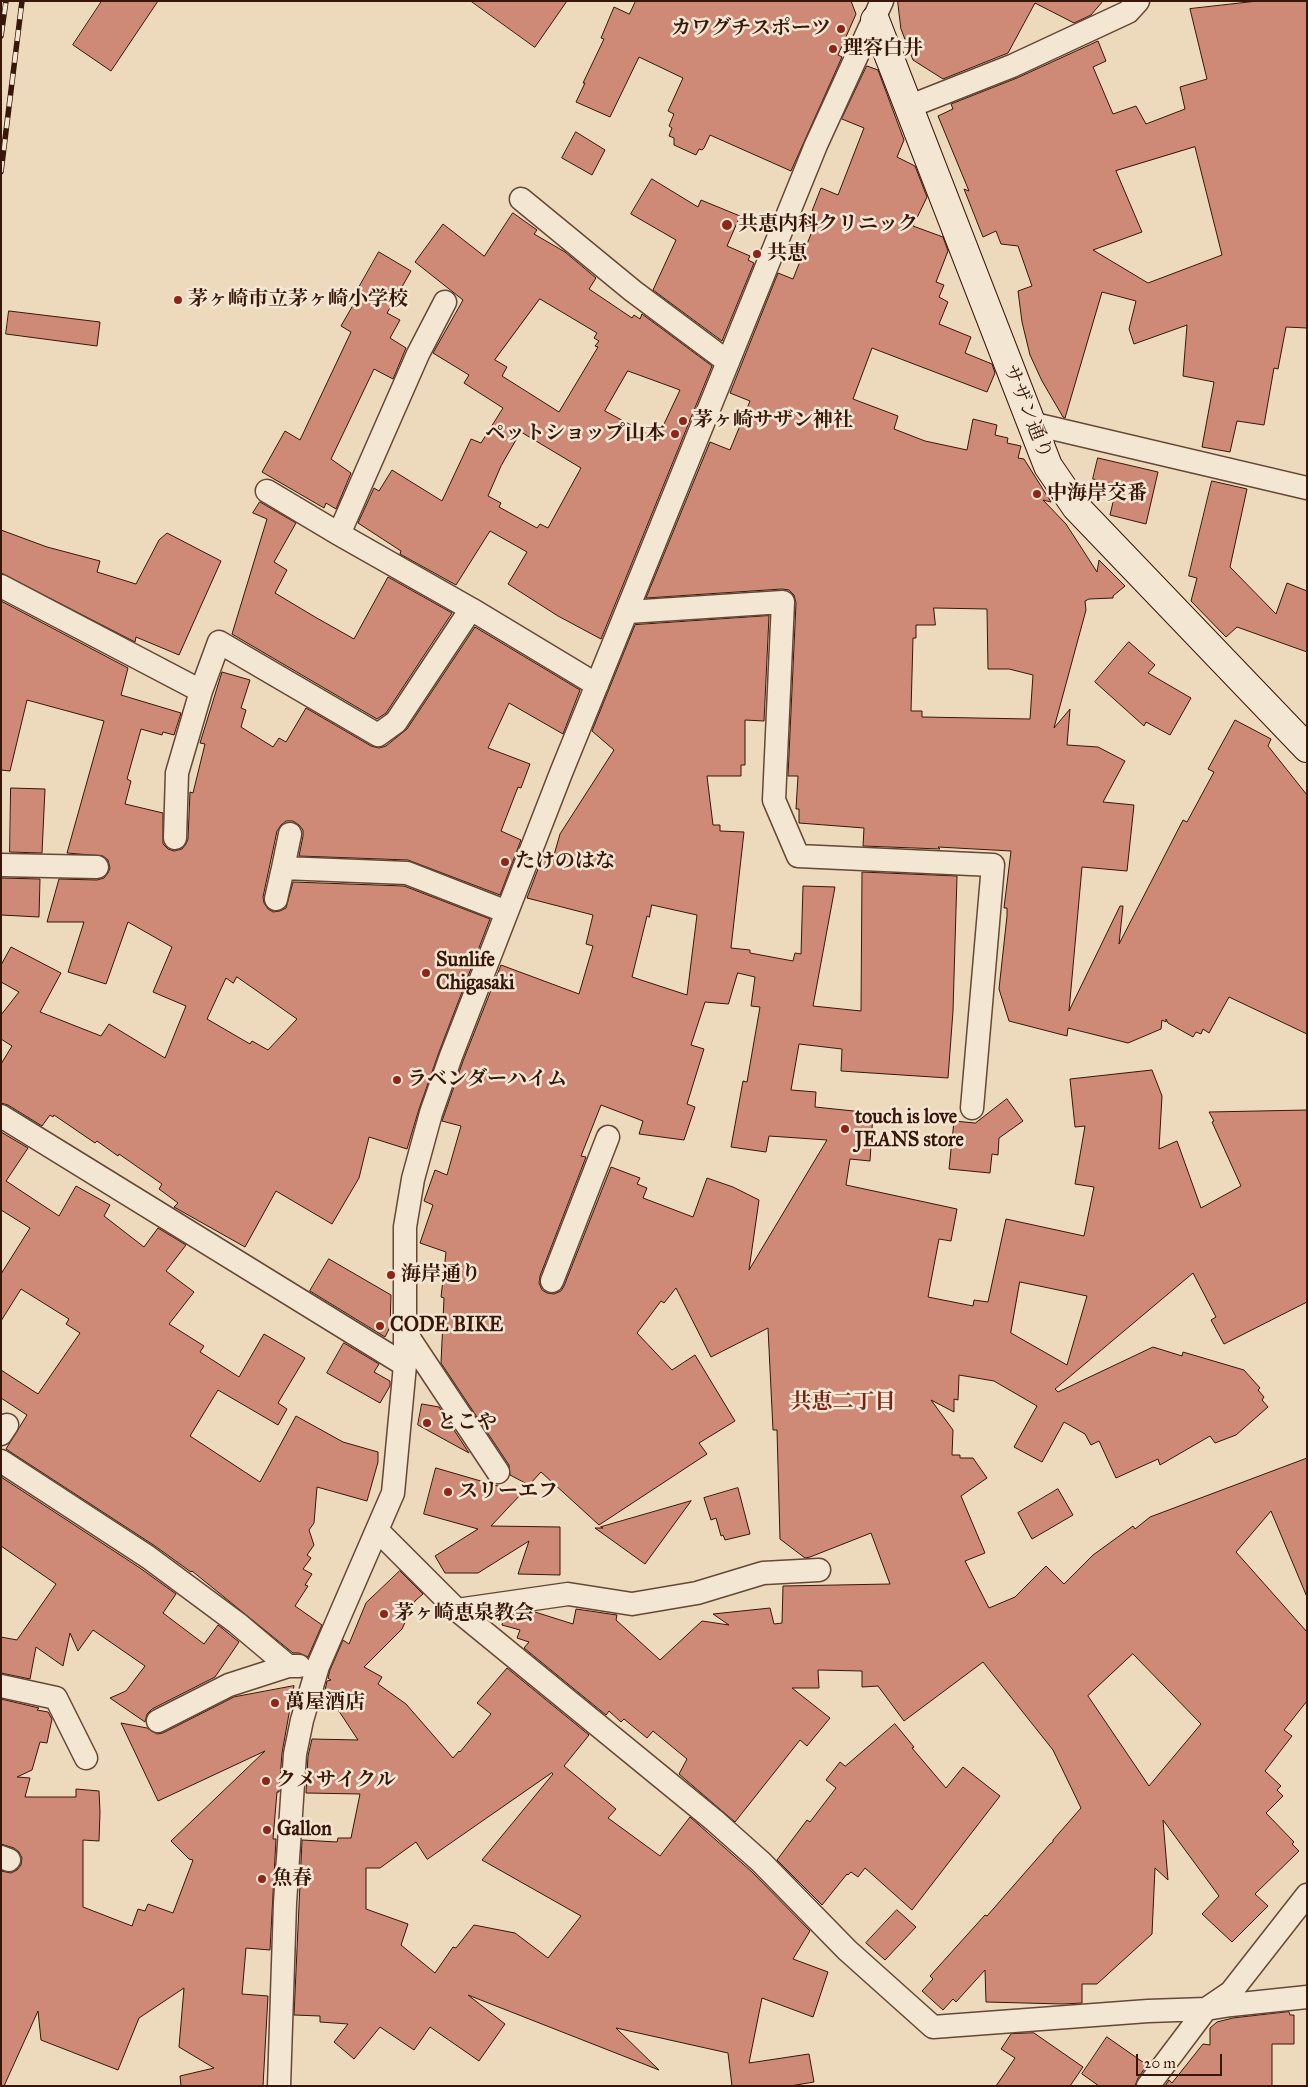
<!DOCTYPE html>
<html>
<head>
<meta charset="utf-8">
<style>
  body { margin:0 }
  #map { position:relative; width:1308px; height:2087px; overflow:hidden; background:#edd9bb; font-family:"IM FELL Great Primer",serif }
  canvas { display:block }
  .frame { position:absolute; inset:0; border:2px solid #381708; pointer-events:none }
  .scale { position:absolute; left:1136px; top:2054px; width:86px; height:22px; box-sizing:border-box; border:2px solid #381708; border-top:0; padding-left:6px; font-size:15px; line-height:18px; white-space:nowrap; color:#381708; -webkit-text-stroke:4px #f3e6d3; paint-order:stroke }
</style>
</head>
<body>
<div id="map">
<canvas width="1308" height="2087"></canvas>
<div class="frame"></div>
<div class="scale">20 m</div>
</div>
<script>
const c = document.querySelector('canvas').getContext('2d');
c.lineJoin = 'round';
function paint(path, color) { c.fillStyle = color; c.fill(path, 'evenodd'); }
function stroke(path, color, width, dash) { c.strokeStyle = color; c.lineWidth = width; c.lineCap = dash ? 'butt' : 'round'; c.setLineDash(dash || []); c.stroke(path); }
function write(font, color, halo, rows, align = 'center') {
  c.font = font + ' "IM FELL Great Primer","Noto Serif JP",serif'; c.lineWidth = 5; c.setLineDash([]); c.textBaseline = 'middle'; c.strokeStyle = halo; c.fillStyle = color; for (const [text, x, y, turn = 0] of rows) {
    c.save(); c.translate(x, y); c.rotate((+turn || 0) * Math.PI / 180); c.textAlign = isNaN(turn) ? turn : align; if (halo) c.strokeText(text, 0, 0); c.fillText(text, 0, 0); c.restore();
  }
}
const building = new Path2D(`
  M102,1H158L111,71L73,45Z
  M471,1H567L535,47Z
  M636,1H851L856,14L838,55L842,57L791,171L710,135L704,148L702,150L699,149L696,155L674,145V138L669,136L672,128L669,126L674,114L668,111L683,78L639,57L610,117L576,102L585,83H583L604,39L601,38L614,7L629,14Z
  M898,1H1103L1091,15L1074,23L1035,3L1008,53L943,79L913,60L901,29Z
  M1258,1H1307V328L1286,327L1278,369L1274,368L1264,425L1237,421L1230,452L1202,447L1214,382L1183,376L1187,325L1134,344L1129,329L1136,301L1102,292L1065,418L1063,417L1042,381L1030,355L1022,322L1018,291L1032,286L1018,246L1001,244L996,231L983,237L964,189L969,191L938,116L953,109L951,104L1017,78L1098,41L1106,61L1093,67L1113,114L1136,106L1146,124L1185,109L1180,87L1207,79L1190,9ZM1195,147L1222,255L1148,283L1093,250L1142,232L1116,171Z
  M867,66L878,70L904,140L897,157L915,166L927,197L913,226L943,237L948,251L936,282L944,285L939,297L948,302L939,324L971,337L965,353L992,364L995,373L987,392L872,348L853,399L898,416L894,429L925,441L967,450L973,419L997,425L995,435L1008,438L1007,443L1021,446L1018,458L1024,459L1051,502L1043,500L1066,524L1097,572L1099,560L1125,586L1113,596V598L1089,599L1085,601L1086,610L1054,728L1070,709L1067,745L1098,747L1125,761L1103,802L1134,805L1127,871L1082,867L1069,1011L1120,906H1123L1119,944L1183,820L1187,822L1214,772L1208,769L1235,720L1271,739L1268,746L1307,795V1034L1229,997L1209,1033L1203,1029L1201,1034L1196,1032L1193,1037L1168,1023L1166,1019V1022L1162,1020L1161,1029L1128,1043L1068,1028L1067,1036L1009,1021L999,989L1007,916V908H1004L1011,851L938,847L940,849L863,846L864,828L799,823V809H796L798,776H788L796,603L794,595L789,590L782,589L646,598L710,442L730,450L750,401L730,393L778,273L793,279L813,229L817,213L812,211L821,188L838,195L864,128L842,119ZM934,608L987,609L988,669H1009L1033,675L1030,719L922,717V711H911L913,638H916V625H935Z
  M576,132L605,150L592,175L562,158Z
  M652,179L698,207L701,200L740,216L727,246L750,256L748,260L754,263L722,341L653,290L676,240L631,214Z
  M513,213L537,230L534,234L565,252L596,278L589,289L632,318L634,315L640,319L642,314L712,366L601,639L558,616L508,584L527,552L490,531L456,585L400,554L401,551L358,523L374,488L379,491L392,470L442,501L471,439L481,443L503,408L464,383L469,375L433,353L463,300L415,262L443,224L484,256ZM540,299L597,333L594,338L599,341L595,346L598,347L559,412L502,376L507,367L495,360ZM628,371L680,390L657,439L605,411ZM521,432L581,468L548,528L540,524L537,528L499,507L501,503L488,496L501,466Z
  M379,252L411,271L387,313L400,320L390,338L406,348L393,379L374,369L331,459L351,473L336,509L326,503L324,508L262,472L285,431L300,440L351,332L341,326L360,293L357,291Z
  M9,311L100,322L97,346L6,334Z
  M1098,458L1158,472L1146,524L1110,515L1117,485L1093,479Z
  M1212,481L1247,489L1230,567L1276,614L1287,583L1307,591V652L1237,627L1226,637L1191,601L1197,578L1189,576Z
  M260,502L296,523L274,562L287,570L275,593L315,617L354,639L388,577L452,613L386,713L377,719L232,634L267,519L253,513Z
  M1,530L47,547L100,561L97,572L136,584L159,540L167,533L221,561L179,655L136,637L135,642L1,573Z
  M1,601L128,668L121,695L181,713L174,735L163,732L162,735L141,729L127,779L131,781L125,804L163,813V844L168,849L174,851L182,849L186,844L188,839L190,792L193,793L205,744L200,743L222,672L250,680L241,708L246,710L241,727L273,747L279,738L286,742L306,708L371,746L379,748L386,746L407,729L475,627L580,690L563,734L509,703L488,748L530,764L521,788L518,787L501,831L521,840L500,895L408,860L299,856L303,836V830L299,825L293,821H286L281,825L277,831L263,897L264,903L268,909L273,912L280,911L286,908L293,882L404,886L490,919L439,1052L419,1109L407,1149L369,1137L359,1178L332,1224L276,1191L245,1247L174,1207L178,1203L159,1189L162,1184L119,1154L118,1156L97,1141L95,1143L54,1115L53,1117L50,1115L42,1126L8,1105L1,1103V1064L12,1046L1,1039V1015L19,992L1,982V965L11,947L61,973L40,1012L101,1036L109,1024L165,1058L186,1006L153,992L172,947L128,922L106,984L68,972L84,922H47L59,879L97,880L104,878L108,873L110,868L108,860L103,856L67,853L104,721L27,700L10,771L1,770ZM237,977L297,1019L268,1050L252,1041L250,1044L207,1019L226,978L233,983Z
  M769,616L764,721L745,720V765H741V776H707L713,825H720V831L744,832L731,948L750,950V953L793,961L795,953L801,954L803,886L835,887L813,1006L861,1011L862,872L957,876L953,1011L948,1078L841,1071L842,1049L799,1044L791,1090L816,1092L815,1107L873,1113L870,1161L850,1159L846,1185L957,1209L951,1241L939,1239L928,1297L973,1306L974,1300L988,1302L1006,1219L1084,1236L1094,1187L1075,1184L1085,1126L1075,1127L1070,1079L1152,1070L1162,1096L1159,1149L1177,1141L1201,1208L1241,1186L1212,1122L1214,1121L1209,1112L1307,1110V1302L1224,1344L1211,1320L1216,1317L1193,1273L1055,1389L1058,1392L1153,1347L1182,1356L1183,1352L1244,1370L1260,1388L1258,1390L1264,1397L1262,1400L1268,1407L1236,1435L1215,1443L1210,1436L1160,1465L1158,1459L1116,1478L1099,1441L1091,1445L1085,1434L1064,1422L1042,1462L1014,1447L1037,1406L994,1381L959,1375L958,1400L954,1399V1412L931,1400L953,1430L952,1455H960V1458H973L987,1478L961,1496L985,1553L965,1561L989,1608L1015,1597L1046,1566L1064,1584L1093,1555L1133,1526L1135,1529L1150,1517L1307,1458V1597L1271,1511L1236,1552L1307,1632V1701L1284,1730L1292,1736L1265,1771L1281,1786L1277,1790L1283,1796L1266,1813L1294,1842L1292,1844L1299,1851L1255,1894L1268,1906L1232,1942L1202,1914L1219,1896L1163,1820L1168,1880L1155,1868L1152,1934L1097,1984H1082V2003L1063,2004L986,2002L985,1970L956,2002L953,1999L943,2010L922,1991L933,1979L930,1976L985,1915L987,1916L1050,1844L1053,1842V1840L1081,1808L1053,1750L983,1662L904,1721L878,1686L862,1687V1671L818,1670L819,1688H792L830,1718L807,1746L800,1740L735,1822L679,1774L687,1759L653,1731L647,1738L624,1719L621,1722L609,1711L606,1715L524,1648L529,1642L517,1638L520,1630L502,1625L504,1616L535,1612L573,1624L576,1609L617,1615L616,1620L660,1660L702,1621L729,1625L713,1614L770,1608L774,1624L782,1623L783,1586L890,1584L871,1533L810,1557L805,1558L780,1539L777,1430H773L768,1328L711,1357L676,1288L664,1303L661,1301L637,1333L672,1370L695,1355L735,1421L699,1443L707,1454L599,1525L541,1472L529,1485L510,1475L509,1465L441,1363L444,1298L441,1297L446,1252L420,1243L433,1205L424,1201L435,1170L447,1175L461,1126L442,1121L463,1061L501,965L579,994L593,946L586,944L593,915L527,898L538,869L548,852L554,855L560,834L614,750L592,731L635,625ZM652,905L697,915L687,995L632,977L647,916L649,917ZM738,973L755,977L751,1006L760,1007L747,1082L743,1081L731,1147L766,1152L769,1136L827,1140L749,1270L759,1200L733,1187L707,1178L693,1217L643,1198L647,1188L637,1184L640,1178L611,1167L564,1286L561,1291L554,1294L547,1293L542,1290L539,1283L540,1276L586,1157L581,1156L601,1105L643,1121L639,1134L684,1140L695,1107L687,1104L704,1049L691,1045L705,1002L728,1004ZM1020,1282L1087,1296L1067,1365L1011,1333ZM1133,1654L1201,1724L1149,1786L1088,1696Z
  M1129,642L1155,665L1148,673L1191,698L1170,735L1146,722L1144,726L1095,682Z
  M11,788L45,789L42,853L10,852Z
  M1,878L40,879L39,917L1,915Z
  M1007,1099L1023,1121L999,1138L998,1155L992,1154L990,1173L949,1169L954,1121L975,1123Z
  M1,1132L28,1148L6,1181L59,1216L76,1186L110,1205L104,1216L144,1247L158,1228L186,1245L166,1271L194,1292L169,1324L204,1346L200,1352L239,1377L264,1334L305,1358L278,1403L287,1409L278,1425L218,1390L190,1436L260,1482L296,1416L343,1442L378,1452V1462L367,1501L317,1487L314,1523L309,1530L314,1545L307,1555L311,1558L303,1569L312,1574L305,1585L308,1586L295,1606L322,1625L308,1657L299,1653H293L192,1571L191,1572L155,1546L6,1449L27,1415L1,1398V1370L38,1394L80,1333L66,1324L69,1319L21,1289L1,1321V1274L30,1228L1,1210Z
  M329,1259L391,1295L390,1327L385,1337L310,1291Z
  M344,1343L379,1364L374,1372L390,1381V1386L380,1403L327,1373Z
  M422,1404L439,1407L469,1453L418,1425Z
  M436,1468L522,1493L491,1526L560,1527V1575L518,1574L529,1541L478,1573H445L435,1556L478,1529L424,1514Z
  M1,1477L140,1568L176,1594L163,1613L204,1644L218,1625L239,1642L215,1677L152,1709L147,1714L145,1722L110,1698L126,1691L145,1666L93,1630L78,1651L70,1633L63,1666L36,1647L30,1679L1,1673V1637L17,1640L56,1584L1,1546Z
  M738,1488L750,1534L725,1540L723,1535L721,1536L716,1518L711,1520L704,1498Z
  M1058,1489L1073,1515L1032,1539L1018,1513Z
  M691,1501L645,1564L595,1528H603L601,1527Z
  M400,1571L423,1594L415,1601L402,1629L364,1667L382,1677L378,1684L406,1704L453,1758L459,1751L460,1752L491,1714L477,1703L507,1668L589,1735L564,1766L616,1809L608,1818L660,1856L690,1817L752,1872L810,1931L793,1959L828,1972L813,2017L762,1998L749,2063L809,2054L814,2082L790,2086H732L728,2053L616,2028L659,2070L468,1995L505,2024L479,2061L430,2027L414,2050L380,2027L354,2059L334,2042L348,2024L320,2022V2016L294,2015L302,1840L337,1842L338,1838H351L360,1794L306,1793L308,1756L312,1739L358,1740L325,1690L327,1681L331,1680L328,1678L330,1670L343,1640L349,1644L366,1603ZM552,1773L553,1774L482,1860L581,1916L548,1958L515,1933L474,1925L456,1948L453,1947L435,1973L401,1945L408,1924L366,1909V1868H380L416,1842L427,1859Z
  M294,1686L282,1753L279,1792H277L273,1839H276L270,1950L246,1948L242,1994L268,1996L263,2086H181L180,2076L214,2068L179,2047L184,1988L139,2018L118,2070L41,2040L38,2011L4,2086H1V1871L11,1873L17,1870L21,1865L22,1858L19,1852L14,1848L1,1844V1699L39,1708L37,1710L48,1712L52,1719L47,1743L40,1742L32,1770L17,1777L30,1778L25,1797H76V1789L99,1791L100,1812L99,1841L83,1840V1907L132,1926L138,1909L145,1911L148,1904L173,1913L193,1860L189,1859L171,1841L265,1751L158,1801L121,1723L147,1728L157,1734L163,1733L234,1697Z
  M895,1724L914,1747L912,1748L946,1788L963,1767L1000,1796L912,1910L865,1868L858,1877L851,1872L848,1875L847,1874L822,1905L777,1860L807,1820L810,1822L836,1788L826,1780L840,1762L845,1766Z
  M897,1910L916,1927L885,1960L866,1943Z
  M1289,2012L1290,2015H1294V2044H1272V2086H1165L1169,2080L1172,2083L1203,2044L1210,2045V2028L1217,2022L1233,2018Z
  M1034,2033L1083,2067L1070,2086H996L1015,2058L1001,2049L1011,2034Z
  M1107,2037L1147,2065L1138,2078L1135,2086H1099L1082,2074Z`);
paint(building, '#ce8a77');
stroke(building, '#381708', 1);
const street = new Path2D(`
  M908,107L1012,66L1128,12L1138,1
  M521,199L633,291L728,362
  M1030,423L1307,488
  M267,491L339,534L471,609L597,685
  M339,534L418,354L445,302
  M1,586L201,691
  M628,612L783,602L774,800L798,856L993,865L972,1108
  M290,834L283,868L407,873L507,912
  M175,838L177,773L201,691L219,642L378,735L396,722L471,609
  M1,865L97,867
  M276,899L283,868
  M1,1116L405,1365
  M552,1281L608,1137
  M405,1329L411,1341L498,1472
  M1,1434L7,1425
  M1,1461L148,1557L237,1623L288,1666
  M378,1531L457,1610L715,1821L761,1862L847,1950L933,2027L1148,2011L1206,2009L1231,2005L1307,1997
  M457,1610L568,1594L632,1604L697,1593L763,1573L819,1570
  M1,1686L56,1698L86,1758
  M158,1721L229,1685L288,1666H299
  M1,1857L9,1860
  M279,2086L285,1903L295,1754L302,1720L318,1666L393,1493L405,1365V1227L413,1179L431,1113L451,1056L561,773L747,315L816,145L882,1
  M1148,2086L1206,2009L1231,1992L1307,1895`);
const secondary = new Path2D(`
  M875,20L1048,466L1076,507L1307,748`);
stroke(street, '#654835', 25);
stroke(secondary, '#381708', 30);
stroke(street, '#f3e6d3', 22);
stroke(secondary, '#f3e6d3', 28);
const rail = new Path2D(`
  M1,36L6,1
  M1,172L22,1`);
stroke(rail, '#381708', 5.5);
stroke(rail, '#f3e6d3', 4, [11]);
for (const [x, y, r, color] of [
  [841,29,5,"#8f2418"],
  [833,49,5,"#8f2418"],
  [727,225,6,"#8f2418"],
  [757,254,5,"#8f2418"],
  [178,300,5,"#8f2418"],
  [683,421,5,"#8f2418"],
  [675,434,5,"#8f2418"],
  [1037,494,5,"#8f2418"],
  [505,862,5,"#8f2418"],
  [426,973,5,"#8f2418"],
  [397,1080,5,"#8f2418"],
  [845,1129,5,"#8f2418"],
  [391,1275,5,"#8f2418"],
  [380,1326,5,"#8f2418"],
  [427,1423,5,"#8f2418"],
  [448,1492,5,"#8f2418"],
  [384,1614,5,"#8f2418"],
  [275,1703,5,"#8f2418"],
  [266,1781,5,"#8f2418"],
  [267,1830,5,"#8f2418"],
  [262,1879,5,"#8f2418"]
]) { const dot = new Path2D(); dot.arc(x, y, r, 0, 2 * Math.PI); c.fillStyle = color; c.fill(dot); stroke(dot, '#f3e6d3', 2); }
write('bold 20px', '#381708', '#f3e6d3', [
  ["カワグチスポーツ",831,29,"right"],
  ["理容白井",843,49],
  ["共恵内科クリニック",738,225],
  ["共恵",767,254],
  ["茅ヶ崎市立茅ヶ崎小学校",188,300],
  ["茅ヶ崎サザン神社",693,421],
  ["ペットショップ山本",665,434,"right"],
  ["中海岸交番",1047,494],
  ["たけのはな",515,862],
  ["Sunlife",436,961],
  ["Chigasaki",436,984],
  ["ラベンダーハイム",407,1080],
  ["touch is love",855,1118],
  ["JEANS store",855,1141],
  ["海岸通り",401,1275],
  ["CODE BIKE",390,1326],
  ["とこや",437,1423],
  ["スリーエフ",458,1492],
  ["茅ヶ崎恵泉教会",394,1614],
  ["萬屋酒店",285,1703],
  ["クメサイクル",276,1781],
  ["Gallon",277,1830],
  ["魚春",272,1879]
], 'left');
write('20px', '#381708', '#f3e6d3', [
  ["サザン通り",1027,412,68]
]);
write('bold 21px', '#7a1f14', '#f3e6d3', [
  ["共恵二丁目",843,1403]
]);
</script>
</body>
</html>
